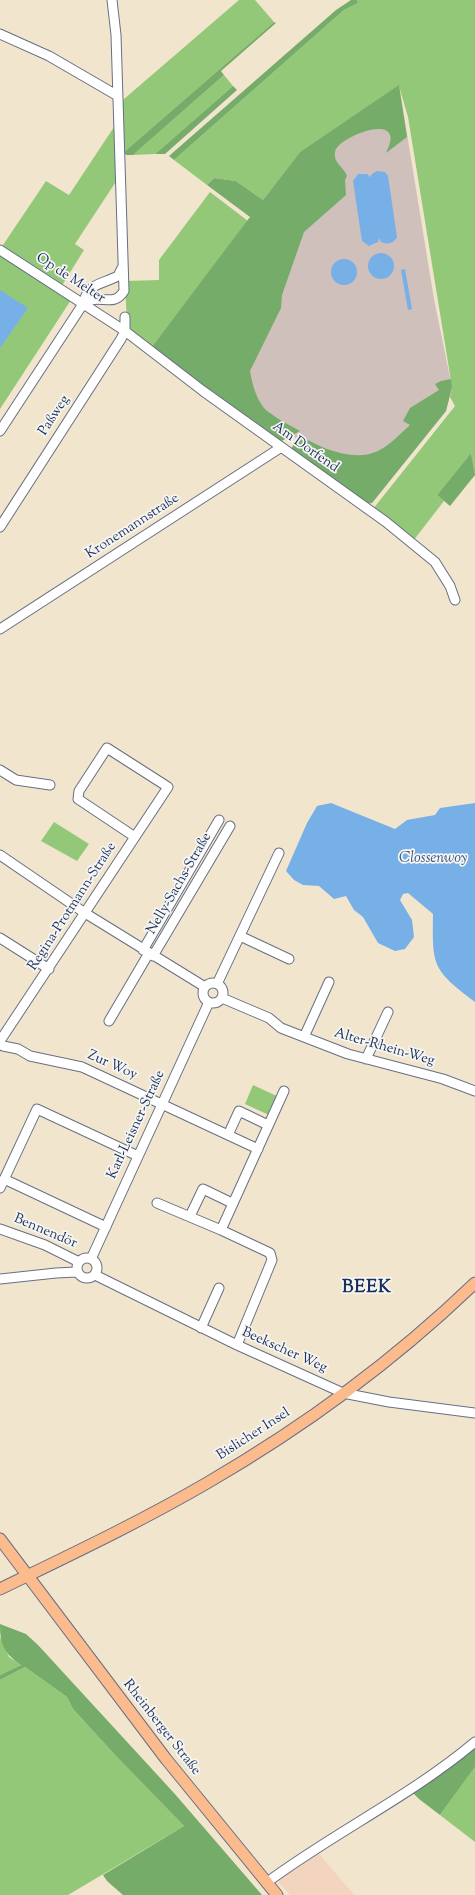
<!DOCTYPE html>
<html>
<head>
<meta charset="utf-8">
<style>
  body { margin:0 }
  canvas { display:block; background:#f2e5ce }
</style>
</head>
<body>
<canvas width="475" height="1895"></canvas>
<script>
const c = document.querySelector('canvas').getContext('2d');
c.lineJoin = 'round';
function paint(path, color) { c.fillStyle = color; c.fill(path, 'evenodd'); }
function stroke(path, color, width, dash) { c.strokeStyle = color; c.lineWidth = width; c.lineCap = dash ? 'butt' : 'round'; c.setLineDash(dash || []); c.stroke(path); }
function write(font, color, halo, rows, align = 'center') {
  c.font = font + ' "Sorts Mill Goudy",serif'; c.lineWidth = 3.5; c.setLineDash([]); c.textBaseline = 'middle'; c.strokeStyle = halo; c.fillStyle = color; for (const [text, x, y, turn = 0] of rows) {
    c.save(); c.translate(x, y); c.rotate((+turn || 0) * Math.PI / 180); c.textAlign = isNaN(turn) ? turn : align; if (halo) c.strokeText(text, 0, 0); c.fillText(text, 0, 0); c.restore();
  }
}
paint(new Path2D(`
  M316,1850L354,1895H290L275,1878Z`), '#f3d4bf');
paint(new Path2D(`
  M399,85L434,299L452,387L446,411L372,503L297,442L295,437L151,348L300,152Z`), '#cfc0bb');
paint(new Path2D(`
  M239,0H255L274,22L124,152L121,106L124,99Z
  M357,0H475V477L471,453L437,495L444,501L413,541L373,509L455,406L450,397L452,387L408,117L399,86L300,152L263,200L236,181L214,178L207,185L174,160L344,10L358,3Z
  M224,75L233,86L155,154L133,155Z
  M116,124L117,180L75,244L84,250L61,287L1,248L46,181L69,195Z
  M210,192L248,221L151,348L130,332L127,325L125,281L159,280V260Z
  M0,253L71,300L0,409Z
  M54,822L89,844L77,861L41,841Z
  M253,1085L279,1097L271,1116L245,1104Z
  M0,1637L9,1657L21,1665L0,1675Z
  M25,1667L67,1697L73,1709L115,1755L184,1826L68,1895H0V1680Z
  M475,1767V1842L440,1815Z`), '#93c879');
paint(new Path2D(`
  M351,0H357L358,3L344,10L174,160L169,156L336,10Z
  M274,22L276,23L221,71L224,75L133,155H126L124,152Z
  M399,85L407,137L386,153C388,148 392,140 390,135C385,119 337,139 335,152C333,163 344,167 347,176L345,180L346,195L304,232L282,295L281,308L250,371C252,384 258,406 270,413C279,420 290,425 300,431L278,443L151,348L250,217L207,185L214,178L236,181L263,200L300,152Z
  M233,86L237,90L165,154H155Z
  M451,379L452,387L446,411L372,503L366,504L290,452L295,441L301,436C322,449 354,462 378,451C390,445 400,434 410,425L403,421L410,408L439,390L435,384L441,381Z
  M471,453L475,475L450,506L437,495Z
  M0,1624L26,1634L38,1645L174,1793L262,1895H123L107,1881L103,1875L184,1826L115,1755L73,1709L67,1697L25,1667L0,1680V1675L21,1665C4,1653 0,1645 0,1624Z
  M475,1747V1767L440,1815L419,1799L411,1791Z`), '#76ac69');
paint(new Path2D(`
  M377,171L385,172L388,176L397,237C394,243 388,245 381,242L379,238L378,242L369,246L362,241L353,181L358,174H367L370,177L372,174Z
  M368 266a13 13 0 1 1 26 0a13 13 0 1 1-26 0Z
  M331 272a13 13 0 1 1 26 0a13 13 0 1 1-26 0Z
  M405,269L412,309L408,310L401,270Z
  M0,290L28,308L0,348Z
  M331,803L395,829L407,820L435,815L440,808L475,803V1002C433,970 432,967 433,914L408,893L403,894L400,900L412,920L414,937L405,949L395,951L378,943L363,917L354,910L346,896L334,899L319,886L303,885L294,880L286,871L307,823L317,806Z`), '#77b0e7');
const minor = new Path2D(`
  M0,34L49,56L118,96
  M0,250L125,331L203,391L386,522L435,562L450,586L455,600
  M83,304C100,292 113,309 124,291L116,35L112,0
  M0,431L83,304C88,283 100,285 118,276L122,268
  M0,527L121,339L125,331V317
  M0,629L280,448
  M0,770L16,780L50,785
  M0,855L85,913L205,987
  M240,936L289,959
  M0,938L49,969
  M143,950L219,820
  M153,956L230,826
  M203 993a10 10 0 1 1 20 0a10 10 0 1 1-20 0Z
  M217,984L279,853
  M222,998L269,1018L281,1028L348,1054L443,1079L475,1091
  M109,1021L149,953
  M304,1037L329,982
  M0,1041C56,957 112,872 168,787L107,748L79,791L78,799L135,837
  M3,1046L18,1049L30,1056L82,1067L258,1149
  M366,1059L388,1012
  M228,1135L239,1111L268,1125
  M4,1179L106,1227
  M0,1188L37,1109L138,1156
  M157,1203L221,1230L270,1253L272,1260L237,1345
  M190,1216L203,1189L232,1203
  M0,1229L45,1245L79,1262
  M221,1230L284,1091
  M77 1268a10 10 0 1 1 20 0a10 10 0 1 1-20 0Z
  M91,1259L209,1002
  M95,1275L237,1345L343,1393L389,1402L475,1413
  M0,1279L56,1273L77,1272
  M201,1328L219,1288
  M266,1883C333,1833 411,1796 475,1742`);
const major = new Path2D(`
  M0,1539L166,1759L277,1895
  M0,1589C70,1555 140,1522 207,1483C302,1428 396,1359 475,1283`);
stroke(minor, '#666f85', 11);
stroke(major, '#666f85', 13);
stroke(minor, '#fff', 9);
stroke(major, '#fbbb8c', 11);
write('14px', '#1b2f5e', '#f6f6f2', [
  ["Op de Melter",70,279,33],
  ["Paßweg",55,416,-57],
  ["Am Dorfend",305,448,35],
  ["Kronemannstraße",133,527,-33],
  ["Nelly-Sachs-Straße",180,884,-60],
  ["Regina-Protmann-Straße",73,907,-57],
  ["Alter-Rhein-Weg",384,1048,16],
  ["Zur Woy",112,1066,24],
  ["Karl-Leisner-Straße",137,1125,-65],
  ["Bennendör",45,1232,23],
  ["Beekscher Weg",284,1351,24],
  ["Bislicher Insel",254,1435,-33],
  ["Rheinberger Straße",161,1728,52]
]);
write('italic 15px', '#375687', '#f6f6f2', [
  ["Clossenwoy",433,859]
]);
c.letterSpacing = '1px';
write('bold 18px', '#1b2f5e', '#f6f6f2', [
  ["BEEK",367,1289]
]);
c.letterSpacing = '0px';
</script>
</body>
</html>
